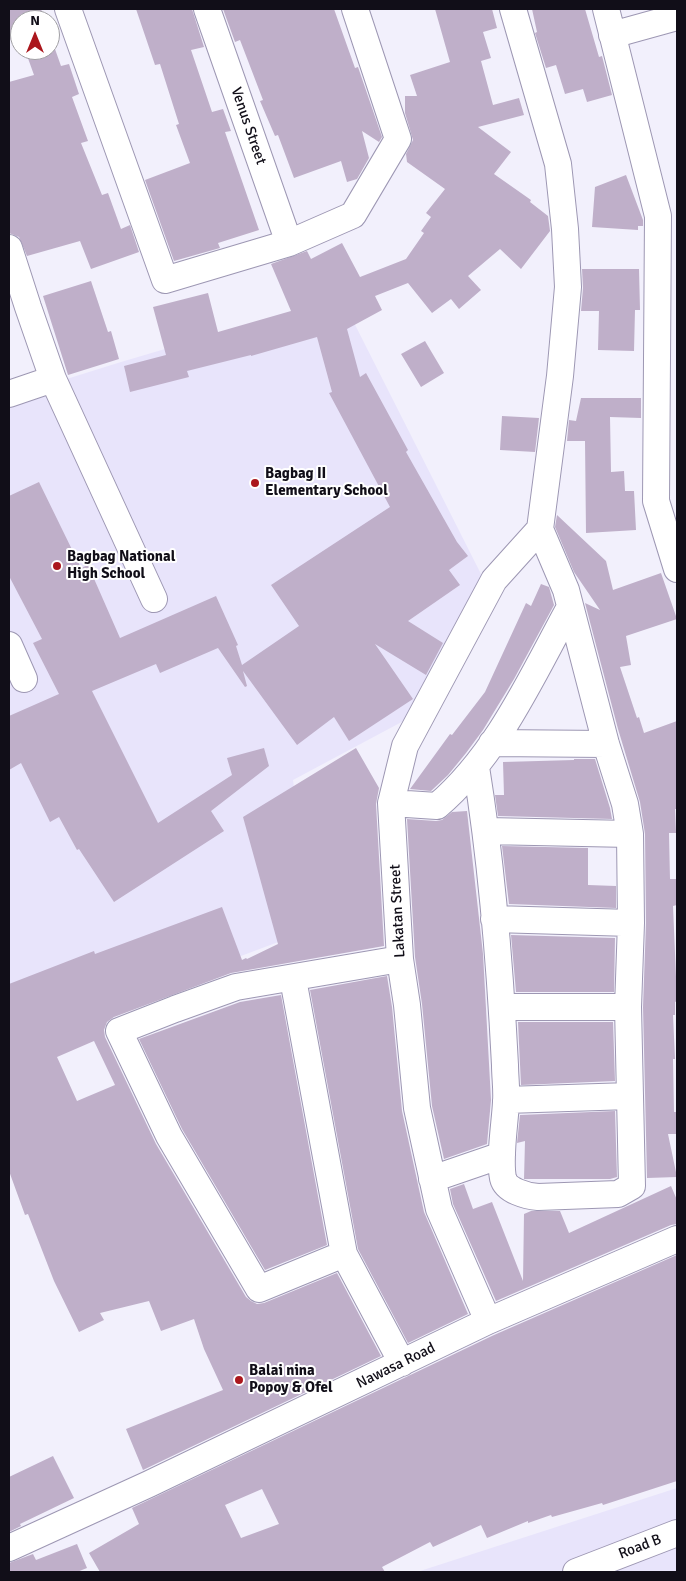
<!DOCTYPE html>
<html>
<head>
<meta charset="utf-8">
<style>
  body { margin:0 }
  #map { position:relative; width:686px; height:1581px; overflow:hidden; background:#f2f0fc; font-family:Signika,sans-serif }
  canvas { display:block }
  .frame { position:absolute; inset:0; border:10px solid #110e18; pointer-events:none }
  .north { position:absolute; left:10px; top:10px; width:50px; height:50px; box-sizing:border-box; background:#fff; border:1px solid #a09fa3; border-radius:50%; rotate:0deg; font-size:14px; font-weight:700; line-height:20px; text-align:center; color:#110e18 }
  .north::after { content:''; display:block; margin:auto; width:18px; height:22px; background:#ab171d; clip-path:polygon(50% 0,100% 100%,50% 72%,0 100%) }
</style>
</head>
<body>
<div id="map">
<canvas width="686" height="1581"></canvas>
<div class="frame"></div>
<div class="north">N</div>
</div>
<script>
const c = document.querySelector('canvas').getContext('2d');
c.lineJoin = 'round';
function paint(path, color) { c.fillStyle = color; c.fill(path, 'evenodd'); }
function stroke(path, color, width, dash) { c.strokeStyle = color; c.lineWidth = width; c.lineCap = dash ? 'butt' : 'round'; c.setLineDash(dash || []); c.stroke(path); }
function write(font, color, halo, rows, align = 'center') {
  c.font = font + ' Signika,sans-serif'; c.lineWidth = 4; c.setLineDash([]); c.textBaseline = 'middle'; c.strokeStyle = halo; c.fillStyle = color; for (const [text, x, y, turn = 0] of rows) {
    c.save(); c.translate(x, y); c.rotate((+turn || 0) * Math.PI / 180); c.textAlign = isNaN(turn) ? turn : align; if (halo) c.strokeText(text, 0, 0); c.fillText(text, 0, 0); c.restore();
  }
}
paint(new Path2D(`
  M341,297L483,578L411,717L293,780L313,929L33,1034L9,989V397L121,362Z
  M677,1488V1572H417Z`), '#e8e4fb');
paint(new Path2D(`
  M9,9H41L45,20H20V37L9,40Z
  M136,9H192L204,47L191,50L212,112L223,109L231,131L225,132L259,230L218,243L220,248L174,261L145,180L190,163L176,125L179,124L160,64L155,65Z
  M223,9H334L355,68L358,67L382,137L379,142L362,131L369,158L357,179L347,182L341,161L294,178L278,135L275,136L260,101L263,100L240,40L235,42Z
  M435,9H492L497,28L483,32L491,58L481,61L493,105L519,98L524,115L478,127L511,152L494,174L531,200L530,202L548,216L550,231L521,269L500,249L468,276L481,290L459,309L451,299L432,313L408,283L375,296L382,310L347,329L360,377L366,373L408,450L406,452L457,542L468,556L449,570L460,585L408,621L443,643L426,675L375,644L413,699L349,741L334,717L297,745L243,671L247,686L245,687L218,648L160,673L156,664L92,691L158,823L232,775L227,758L264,748L269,766L211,811L224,831L114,902L79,849L77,850L59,817L50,822L21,763L9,770V716L59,694L33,643L42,639L9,576V496L39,482L81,568L88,565L120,638L216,596L238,645L236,646L242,665L299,626L271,585L390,507L329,393L332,392L317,337L251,356V355L187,371L189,377L130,392L124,366L166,355L153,307L208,293L218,332L291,311L271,264L307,251L311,259L342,243L360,277L406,259L424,233L421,231L431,217L426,213L445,189L407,162L406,154L413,140L405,113V96H417L410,75L450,62Z
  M532,9H585L599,57L602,56L612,95L587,102L583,89L565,94L556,65L546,68L535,33L537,32Z
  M50,35L61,66L69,64L79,94L72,97L88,141L81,143L102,195L108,193L121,229L130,225L139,252L91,269L80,241L27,256L19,237L9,233V82L34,75L25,50H50Z
  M626,175L643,220V226H638V230L592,227L595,187Z
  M582,269H639L640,310H635L634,351L598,350L599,311H581L583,288Z
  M91,281L108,332L111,331L119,359L68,375L43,296Z
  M425,341L444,373L421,387L401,354Z
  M581,398H641V418L610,417L611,472L624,471L625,491H634L636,530L586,533L585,441H567L569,420L576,421Z
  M502,416L539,418L535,452L500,450Z
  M557,515L606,561L613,590L661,573L677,619L626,636L631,665L620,667L637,718L639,717L644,733L677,721V809H675L676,833H669L670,879H677V905L673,906L677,1000V1001L675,1002V1015H673L675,1059H673L674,1112H676L677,1134H668L677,1177L647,1178L643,1007L646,923L645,834L640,802L618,729L585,603L600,610L574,572L555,527Z
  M541,584L549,587L554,605L514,679L483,730L466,753L448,775L431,791L410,789L450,734L452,735L485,692L526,603L531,606Z
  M356,748L379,788L376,804L384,946L231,973L114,1017L107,1022L104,1030L105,1037L156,1144L246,1297L251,1301L257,1304L264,1303L337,1273L381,1356L143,1470L126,1429L223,1390L204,1349L194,1319L161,1331L149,1301L100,1313L104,1320L79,1332L54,1281L28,1214L25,1215L9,1171V984L94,951L95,954L222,907L242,960L246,958L247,959L278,944L243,817ZM94,1041L115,1085L77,1101L57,1057Z
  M574,759H595L610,808L612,819L498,816L495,795H504L503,762L574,760Z
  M467,811L483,954L491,1100L487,1144L444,1159L432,1106L422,1004L415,957L407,819L436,821L442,820L452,812Z
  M502,846L588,848V885L616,886V908L509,904Z
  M511,935L615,938L614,992H516Z
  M387,976L392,1007L402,1111L424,1212L468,1314L408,1343L358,1249L310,990Z
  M281,995L327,1245L265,1270L182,1129L139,1039L240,1002Z
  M518,1022H613L615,1081L521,1085Z
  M615,1111L617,1177L610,1179H524L525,1141L517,1143L520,1115Z
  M464,1184L473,1209L492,1202L523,1281L524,1214L531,1211H560L569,1233L671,1186L677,1200V1224L671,1225L496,1301L453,1204L450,1189Z
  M677,1255V1481L603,1505L602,1503L552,1517L551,1515L528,1523V1521L487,1538L481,1525L433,1547L430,1542L382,1567L385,1572H100L89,1553L139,1524L132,1508L494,1335ZM262,1489L279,1524L241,1538L225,1505Z
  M53,1456L74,1498L20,1524L21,1526L9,1532V1477Z
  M77,1544L87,1568L77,1572H9V1563L33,1554L36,1560Z`), '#bfafc9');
const minor = new Path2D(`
  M68,9L165,280L289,243L353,215L398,139L355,9
  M207,9L289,243
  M606,9L658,216L656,501L677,569
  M612,35L677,17
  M9,248L28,307L53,379L154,599
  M9,394L53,379
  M9,645L24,679
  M492,743L606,744
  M476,767C492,865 500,966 505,1065C505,1077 507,1090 506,1102C505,1123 499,1158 503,1178C506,1191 527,1196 538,1197L618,1194L632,1186L628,1007L631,923L630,834L625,804L606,744L566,590L540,529L560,376L568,287L565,229L558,164L513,9
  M391,803L437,806C498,754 532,676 570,607
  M487,831L630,834
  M494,919L631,923
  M293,979L344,1254L402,1363
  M502,1007H628
  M506,1100L630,1096
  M432,1179L502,1155
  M344,1254L259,1289L169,1136L119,1031L175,1009L236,987L400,959
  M488,1321L439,1209L417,1108L407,1005L400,959L391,803L405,746L494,580L540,529
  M9,1548L149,1484L488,1321L677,1239
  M576,1572L677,1533`);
stroke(minor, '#9d97b3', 28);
stroke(minor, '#fff', 26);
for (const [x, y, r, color] of [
  [255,483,5,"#ab171d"],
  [57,566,5,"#ab171d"],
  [239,1380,5,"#ab171d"]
]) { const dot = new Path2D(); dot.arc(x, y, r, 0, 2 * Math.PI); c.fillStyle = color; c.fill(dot); stroke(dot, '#fff', 2); }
write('15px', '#110e18', '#fff', [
  ["Venus Street",248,126,71],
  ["Lakatan Street",398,911,-93],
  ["Nawasa Road",396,1366,-26],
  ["Road B",640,1547,-21]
]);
write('bold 15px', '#110e18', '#fff', [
  ["Bagbag II",265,474],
  ["Elementary School",265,491],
  ["Bagbag National",67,557],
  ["High School",67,574],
  ["Balai nina",249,1371],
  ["Popoy & Ofel",249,1388]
], 'left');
</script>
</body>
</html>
